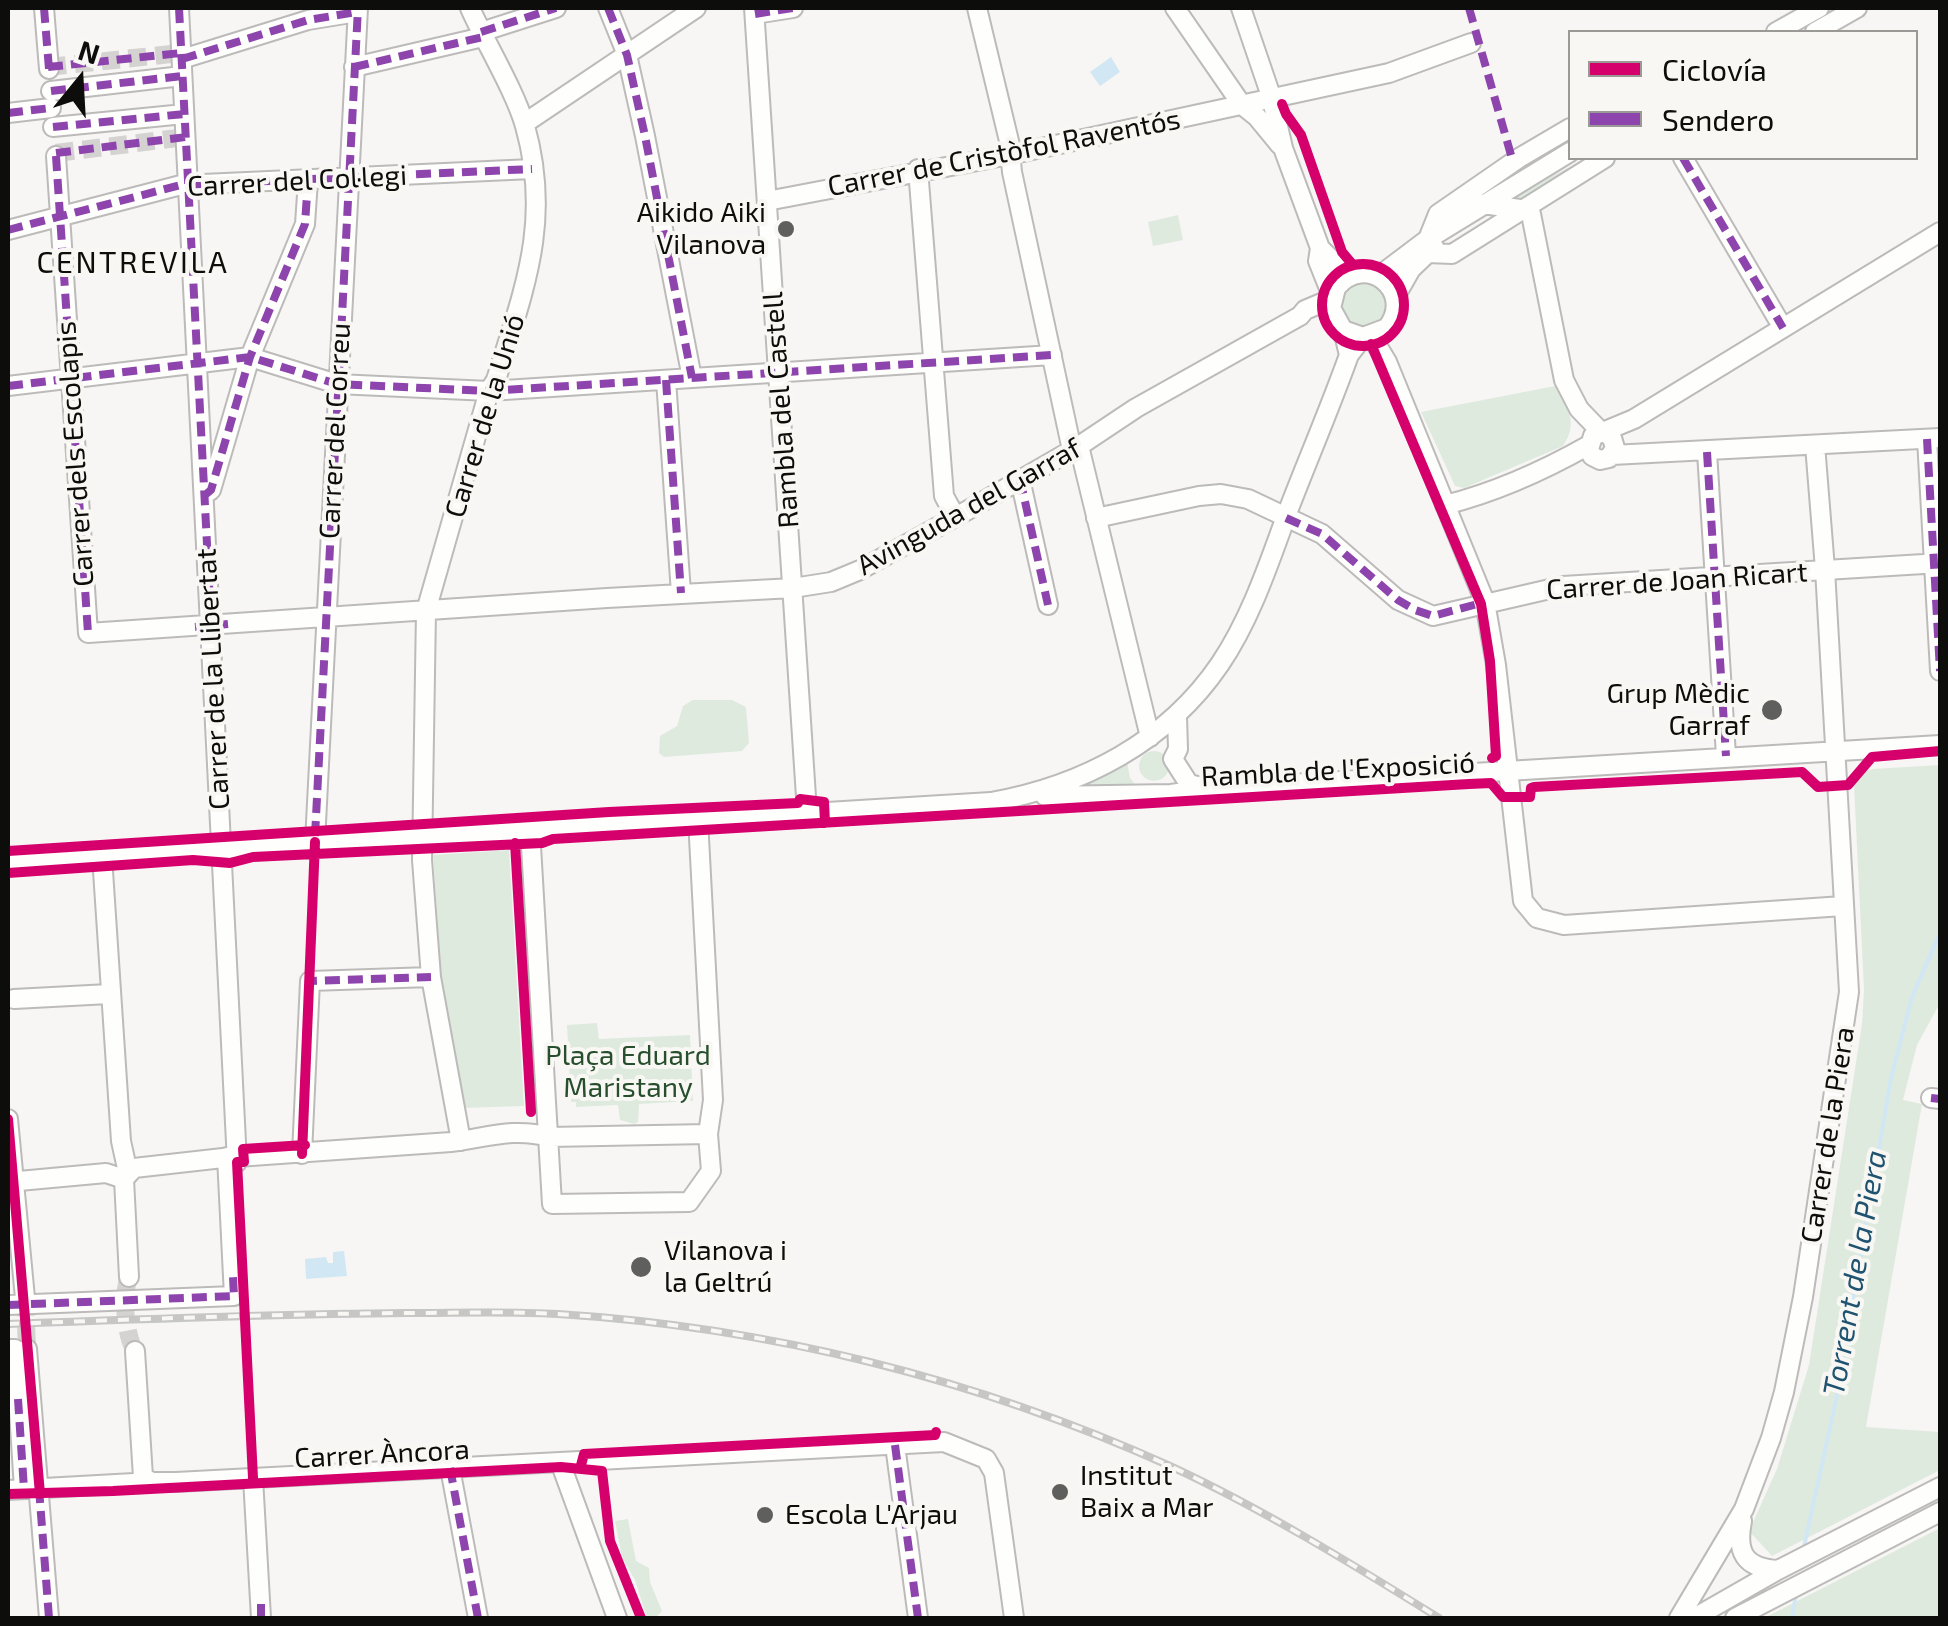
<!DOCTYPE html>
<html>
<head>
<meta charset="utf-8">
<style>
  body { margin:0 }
  #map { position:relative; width:1948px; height:1626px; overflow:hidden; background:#f7f6f4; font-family:"Exo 2",sans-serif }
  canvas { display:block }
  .frame { position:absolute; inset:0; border:10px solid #0d0d0b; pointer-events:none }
  .legend { position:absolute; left:1568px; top:30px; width:350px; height:130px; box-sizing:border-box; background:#f8f7f3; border:2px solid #9a9996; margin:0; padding:12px 18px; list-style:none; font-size:30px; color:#0d0d0b }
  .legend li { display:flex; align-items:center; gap:20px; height:50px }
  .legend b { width:50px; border:2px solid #9a9996 }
  .north { position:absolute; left:30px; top:30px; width:100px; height:100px; -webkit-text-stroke:8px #f8f7f3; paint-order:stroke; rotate:18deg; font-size:28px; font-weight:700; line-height:40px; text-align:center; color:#0d0d0b }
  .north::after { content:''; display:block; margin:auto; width:35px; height:45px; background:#0d0d0b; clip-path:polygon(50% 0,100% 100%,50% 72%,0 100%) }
</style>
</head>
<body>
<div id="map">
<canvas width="1948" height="1626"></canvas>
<div class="frame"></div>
<ul class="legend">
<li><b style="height:12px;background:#d6006c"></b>Ciclovía</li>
<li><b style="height:12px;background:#8e44ad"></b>Sendero</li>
</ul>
<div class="north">N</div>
</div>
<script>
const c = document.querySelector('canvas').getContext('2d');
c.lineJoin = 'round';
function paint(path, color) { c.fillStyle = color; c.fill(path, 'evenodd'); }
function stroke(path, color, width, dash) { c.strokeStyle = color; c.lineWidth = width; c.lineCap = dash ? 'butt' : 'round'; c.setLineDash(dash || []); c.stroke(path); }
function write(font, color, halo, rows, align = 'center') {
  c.font = font + ' "Exo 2",sans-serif'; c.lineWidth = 8; c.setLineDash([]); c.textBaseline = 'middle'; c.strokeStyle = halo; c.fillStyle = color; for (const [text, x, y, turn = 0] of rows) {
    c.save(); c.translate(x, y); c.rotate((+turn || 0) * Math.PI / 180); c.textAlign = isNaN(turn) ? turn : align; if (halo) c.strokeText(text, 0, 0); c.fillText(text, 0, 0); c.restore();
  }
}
paint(new Path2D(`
  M1587,158H1596L1517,205L1503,201Z
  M1178,215L1183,240L1153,246L1148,222Z
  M1340 305a24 24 0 1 1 48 0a24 24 0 1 1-48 0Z
  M1555,386C1568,409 1579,422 1563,446L1464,488L1455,486L1421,412Z
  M693,700H732L746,707L749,743L742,751L664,757L659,753L660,736L677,726L683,706Z
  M1139 766a15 15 0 1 1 30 0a15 15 0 1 1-30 0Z
  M1127,761L1130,778L1136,785L1071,788Z
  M1940,765V1003L1917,1045L1903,1100L1922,1104L1866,1427L1940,1432V1470L1772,1556L1749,1531L1777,1469L1809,1365L1862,1024L1864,990L1854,786L1861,773L1872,769Z
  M509,850L524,1106L463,1108L441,976L433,855Z
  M597,1023L599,1039L690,1035L693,1101L639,1104L638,1122L634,1124L620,1120L618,1105L576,1107V1102H571L567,1025Z
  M628,1519L636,1561L649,1568L650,1582L662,1611L655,1618H647L635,1580L622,1557L615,1521Z
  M1940,1528V1618H1764Z`), '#dfeadf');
paint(new Path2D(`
  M1111,57L1120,72L1100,86L1090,72Z
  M344,1251L347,1276L306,1279L305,1259L326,1257L328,1263H333V1252Z`), '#d1e7f4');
stroke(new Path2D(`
  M1803,1551L1835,1405L1891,1078L1912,997L1940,933
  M1792,1618L1796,1595`), '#d1e7f4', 4);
stroke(new Path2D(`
  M48,67L181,53
  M56,153L186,137
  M129,1277C122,1294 125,1335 135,1351
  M25,1298L27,1349`), '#d4d3d1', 18, [18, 9]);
const minor = new Path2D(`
  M44,8L49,69
  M179,8L237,1162
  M608,8L627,55L645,136L692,378
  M754,8L807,812
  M977,8L1009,141L1012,172L1072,450
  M1175,8L1242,105L1257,117L1280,145
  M1241,8L1271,96L1283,148L1320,248L1335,263L1356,273
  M755,14L793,8
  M481,32L556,8
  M1776,32L1819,8
  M1815,32L1857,8
  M182,59L308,20L357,12
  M354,67L483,37
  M51,91L182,76
  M8,113L51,108
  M525,123L696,8
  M53,127L184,114
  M56,156L88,633L607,598L793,588L831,582L860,570L968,510L1079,446L1136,408L1300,316L1305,310L1331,299
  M1683,158L1783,328
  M918,169L944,496L955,516
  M767,201L1009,155L1389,73L1471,43
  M1482,204L1520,209L1531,214L1564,380L1579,409L1602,433
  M8,230L181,185L532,169
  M1428,239L1438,214L1519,158L1570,128
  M1320,248L1318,261L1332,296
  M1427,253L1452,254L1605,158
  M1379,276L1428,239L1570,152
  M1395,297L1411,269L1434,247
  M1343,330L1363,337L1387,328C1416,291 1365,251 1336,288L1331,308L1343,330L1349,355
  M1372,337L1387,362L1485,602L1496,665L1523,901L1537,918L1564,925L1843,906
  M666,380L681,593
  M8,386L250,357L337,384L489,391L1052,355
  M1606,433L1612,438L1615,448L1609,458L1600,460L1592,456L1589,449L1593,436L1634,419L1940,232
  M1927,439L1940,671
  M1079,446L1150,737
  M1707,452L1726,756
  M1612,455L1940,438
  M1020,479L1048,605
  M205,494L211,490L250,357L305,224L308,180
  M1445,505C1497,492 1543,471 1589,445
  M1096,518L1199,496L1221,494L1248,499L1322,534L1398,600L1433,616L1563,586L1940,563
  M1177,716L1178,749L1173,759L1189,784L1206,788
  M1045,796L1171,794L1207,789L1940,745
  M530,829L552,1204L689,1202L711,1171L708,1134L713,1100L698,819
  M315,842L358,8
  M102,856L121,1141L128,1173
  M8,862L991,802C1082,786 1167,742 1220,664C1251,618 1269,563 1288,511C1308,459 1330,408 1349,355L1363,337
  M14,999L109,994
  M1931,1098L1940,1099
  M8,1119L25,1298
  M461,1141L431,977L422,860L426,611L489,391L496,380C524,289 552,222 525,126C515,91 485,42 470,8
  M302,1154L310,981L431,977
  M8,1182L106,1173L124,1179
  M129,1277L124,1179L134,1168L223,1158L451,1142C486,1138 513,1127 549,1137L708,1134
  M8,1305L234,1296L227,1157
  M8,1349H15L24,1489
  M27,1349L49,1618
  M135,1351L143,1477
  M895,1445L918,1618
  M560,1462L617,1618
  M450,1468L478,1618
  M143,1477L152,1482H176L944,1442L986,1459L994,1473L1014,1618
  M253,1478L261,1618
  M8,1490L152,1482
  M1742,1521C1736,1552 1744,1568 1778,1570
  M1679,1618L1744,1509L1771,1438L1784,1392L1803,1297L1849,992L1825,569L1815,445
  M1694,1618L1778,1570L1940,1487
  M1735,1618L1940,1512`);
stroke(minor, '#bcbbba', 22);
stroke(minor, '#fefefd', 18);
const rail = new Path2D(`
  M8,1324C141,1319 274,1314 407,1313C457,1313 508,1311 558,1314C769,1327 977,1379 1170,1466C1263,1509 1352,1564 1439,1618`);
stroke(rail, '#c6c6c4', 8);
stroke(rail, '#f8f7f3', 4, [11]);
stroke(new Path2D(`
  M44,8L49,69
  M179,8L212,640
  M608,8L627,55L645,136L692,378
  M1469,8L1513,162
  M755,14L793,8
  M481,32L556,8
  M182,59L308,20L357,12
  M48,67L181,53
  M354,67L483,37
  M51,91L182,76
  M8,113L51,108
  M53,127L184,114
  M56,153L186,137
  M56,156L88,633
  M1683,158L1783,328
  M8,230L181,185L532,169
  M666,380L681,593
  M8,386L250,357L337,384L489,391L1052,355
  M1927,439L1940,671
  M1707,452L1726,756
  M1020,479L1048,605
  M205,495L211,490L250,357L305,224L308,180
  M1286,518L1322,534L1398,600L1415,610L1433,616L1485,602
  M195,627L228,624
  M315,836L358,8
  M309,989L310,981L431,977
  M1931,1098L1940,1099
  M8,1305L234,1296L233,1277
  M18,1399L24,1489
  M895,1445L918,1618
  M450,1468L478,1618
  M39,1488L49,1618
  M261,1604V1618`), '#8e44ad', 8, [15, 8]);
stroke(new Path2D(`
  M1282,104L1286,114L1301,135L1342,252L1353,265
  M1322 305a41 41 0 1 1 82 0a41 41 0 1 1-82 0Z
  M1371,344L1481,604L1490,661L1496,756L1492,758
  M515,843L531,1112
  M8,851L609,812L798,803L800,799L824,802L825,823
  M8,873L193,860L230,863L253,857L542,843L553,839L1469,784L1491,783L1503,797H1530L1531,788L1534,787L1802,772L1818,787L1848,785L1872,757L1940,751
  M8,1119L40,1494
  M302,1154L315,842
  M580,1469L584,1454L935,1435L936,1432
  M253,1478L237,1162H244L243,1149L305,1145
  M8,1494L113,1491L561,1467L602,1471L610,1541L641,1618`), '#d6006c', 10);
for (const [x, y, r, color] of [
  [786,229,10,"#5f5f5d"],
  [1772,710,12,"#5f5f5d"],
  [641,1267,12,"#5f5f5d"],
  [1060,1492,10,"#5f5f5d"],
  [765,1515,10,"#5f5f5d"]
]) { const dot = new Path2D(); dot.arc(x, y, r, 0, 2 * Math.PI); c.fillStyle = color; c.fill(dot); stroke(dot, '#f8f7f3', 4); }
write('28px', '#0d0d0b', '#f8f7f3', [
  ["Carrer de Cristòfol Raventós",1004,153,-11],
  ["Carrer del Col·legi",297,181,-3],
  ["Rambla del Castell",781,410,-94],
  ["Carrer de la Unió",485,416,-73],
  ["Carrer del Correu",335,431,-87],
  ["Carrer dels Escolapis",75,454,-94],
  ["Avinguda del Garraf",969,507,-29],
  ["Carrer de Joan Ricart",1677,581,-4],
  ["Carrer de la Llibertat",213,679,-93],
  ["Rambla de l'Exposició",1338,770,-3],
  ["Carrer de la Piera",1828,1135,-81],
  ["Carrer Àncora",382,1454,-3]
]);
write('28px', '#0d0d0b', '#f8f7f3', [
  ["Aikido Aiki",766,213,"right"],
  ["Vilanova",766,245,"right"],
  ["Grup Mèdic",1750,694,"right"],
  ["Garraf",1750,726,"right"],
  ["Vilanova i",664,1251],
  ["la Geltrú",664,1283],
  ["Institut",1080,1476],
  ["Baix a Mar",1080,1508],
  ["Escola L'Arjau",785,1515]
], 'left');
write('28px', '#274f2e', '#f8f7f3', [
  ["Plaça Eduard",628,1056],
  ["Maristany",628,1088]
]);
c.letterSpacing = '2.5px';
write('30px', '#0d0d0b', '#f8f7f3', [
  ["CENTREVILA",133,263]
]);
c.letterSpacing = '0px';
write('italic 30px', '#1f5370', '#f8f7f3', [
  ["Torrent de la Piera",1855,1273,-80]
]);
</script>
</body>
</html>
